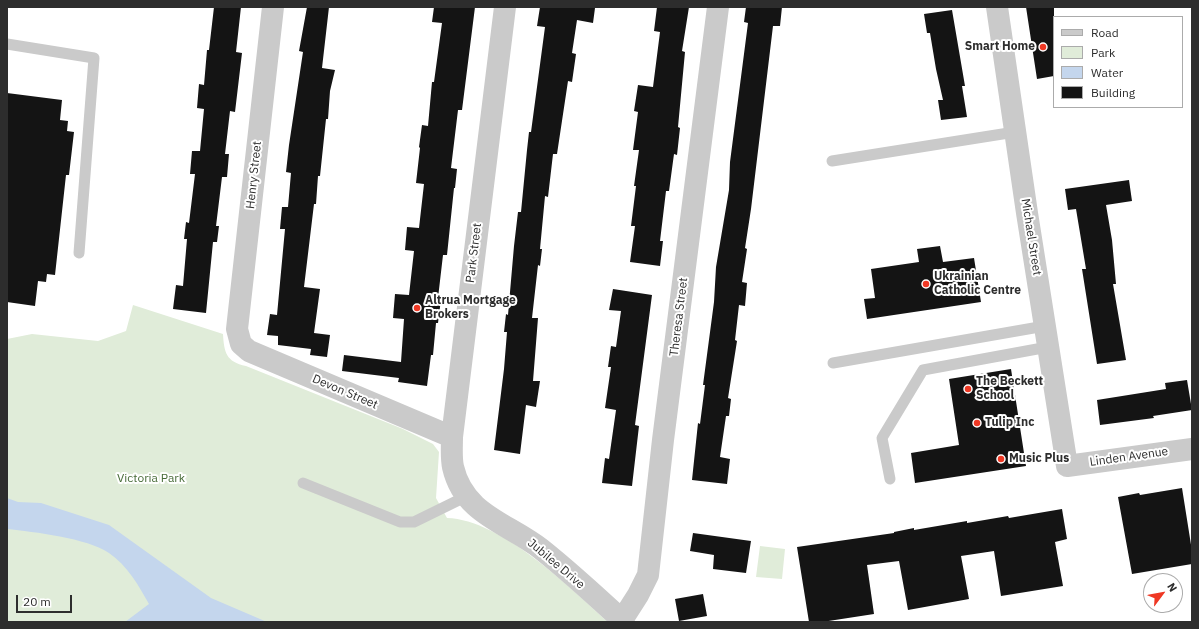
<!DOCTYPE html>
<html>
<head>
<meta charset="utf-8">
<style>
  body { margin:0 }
  #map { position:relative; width:1199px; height:629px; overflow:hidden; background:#fff; font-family:"IBM Plex Sans",sans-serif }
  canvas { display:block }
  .frame { position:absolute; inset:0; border:8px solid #2d2d2d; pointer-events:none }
  .legend { position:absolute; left:1053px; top:16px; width:130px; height:92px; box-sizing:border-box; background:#fff; border:1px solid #ababab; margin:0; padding:5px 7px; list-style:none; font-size:12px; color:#2d2d2d }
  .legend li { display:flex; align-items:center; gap:8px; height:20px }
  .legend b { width:20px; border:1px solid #ababab }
  .north { position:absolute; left:1143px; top:573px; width:40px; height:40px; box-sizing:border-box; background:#fff; border:1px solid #ababab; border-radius:50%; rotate:58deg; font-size:11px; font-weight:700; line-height:16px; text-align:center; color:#2d2d2d }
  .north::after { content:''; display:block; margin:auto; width:14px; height:18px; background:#ef3824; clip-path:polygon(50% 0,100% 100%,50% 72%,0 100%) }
  .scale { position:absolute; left:16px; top:595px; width:56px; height:18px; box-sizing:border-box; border:2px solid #2d2d2d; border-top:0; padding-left:5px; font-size:12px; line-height:14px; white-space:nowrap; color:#2d2d2d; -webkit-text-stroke:3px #fff; paint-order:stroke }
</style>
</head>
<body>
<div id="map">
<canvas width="1199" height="629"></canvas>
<div class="frame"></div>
<ul class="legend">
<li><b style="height:5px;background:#cacaca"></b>Road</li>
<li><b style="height:11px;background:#e0ecd9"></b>Park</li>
<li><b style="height:11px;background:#c4d6ed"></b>Water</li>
<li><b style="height:11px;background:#141414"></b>Building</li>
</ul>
<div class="north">N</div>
<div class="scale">20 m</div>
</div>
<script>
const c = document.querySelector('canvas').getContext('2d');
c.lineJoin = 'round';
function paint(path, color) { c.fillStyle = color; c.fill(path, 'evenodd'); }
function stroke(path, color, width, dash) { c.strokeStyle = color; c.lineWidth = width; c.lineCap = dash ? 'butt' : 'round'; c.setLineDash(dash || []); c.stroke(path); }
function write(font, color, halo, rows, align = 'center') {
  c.font = font + ' "IBM Plex Sans",sans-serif'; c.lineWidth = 4; c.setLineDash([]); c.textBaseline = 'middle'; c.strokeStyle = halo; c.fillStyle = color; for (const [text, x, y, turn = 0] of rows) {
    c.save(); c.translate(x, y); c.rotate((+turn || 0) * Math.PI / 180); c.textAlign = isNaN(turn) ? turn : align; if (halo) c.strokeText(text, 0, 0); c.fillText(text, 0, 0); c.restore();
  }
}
paint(new Path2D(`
  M133,305L223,334C224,352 226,362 246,366L403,429L433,444L439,452L436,498L447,518C502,520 569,587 608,622H7V339L32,334L98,341L126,331Z
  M760,546L785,549L782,579L756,577Z`), '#e0ecd9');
paint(new Path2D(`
  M7,498L18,502L41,503L109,525L211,598L267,622H125L149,604C139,586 127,565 109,553C87,538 34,532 7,529Z`), '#c4d6ed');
paint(new Path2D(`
  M214,7H241L236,52L242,53L235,112L230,111L225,154H229L227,177H222L216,226H219L217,242H213L206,313L173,309L176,285L183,286L187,239H184L186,222L189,223L195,174H190L192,151H200L204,109L197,108L199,84L204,85L207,50H209Z
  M307,7H329L322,68L335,70L330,91L328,119H326L320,176H318L316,204H314L304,287L320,289L314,333L330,335L327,357L310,355L311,349L278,345V336L267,335L270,314L277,315L285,229H280L282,207H288L291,173L286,172L289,145L303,52L299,51Z
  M434,7H475L462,110H458L451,168L457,169L455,188H454L447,255H443L438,298L441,299L438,323H436L433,355H431L427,386L398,382L399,378L342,371L344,355L401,362L404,319L393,318L395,294L409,295L414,251L405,250L407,227L419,228L424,184L416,183L420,148L419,147L422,125L428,126L432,82H434L442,23L432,22Z
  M540,7L595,8L593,23L577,20L572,53L576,54L572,82L568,81L557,154H553L548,197L545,196L540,249H542L540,266L538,265L532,318H538L533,381H540L536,407L526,405L520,454L494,450L504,369L507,332H504L506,314L508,315L514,246L518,212H521L527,150L529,132H531L545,27L537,26Z
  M657,7H689L682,51L685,52L678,127L680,128L677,155L674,154L669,191H666L660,241H663L660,266L630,262L635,226H631L636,186H634L639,150H633L638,112L634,111L638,85L653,87L660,32L654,31Z
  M746,7H782L780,26H773L751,209L745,248L747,249L742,282L747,283L745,306L739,305L735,340L737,341L728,398L731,399L729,416H726L720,457L730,459L727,484L692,480L698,423L700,424L705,385H703L714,302L716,267L729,190L730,162L748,23L744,22Z
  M1026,7H1054V76L1037,79Z
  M952,10L965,86H962L967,117L941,120L938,100H943L936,69L930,33H927L924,14Z
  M7,93L62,100L60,120L68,121L67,131L74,132L69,175H66L55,275L47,274L46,282L38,281L35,306L7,302Z
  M1129,180L1132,201L1106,205L1112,240L1116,284H1113L1126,360L1097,364L1082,269H1086L1076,209L1068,210L1065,189Z
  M940,246L943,262L974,258L981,302L867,319L864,299L875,298L871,269L919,262L917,249Z
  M613,289L652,295L635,425L639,426L632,486L602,483L605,458L609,459L616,410L605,408L611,367H608L611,346L616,347L621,311L609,310Z
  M1011,369L1026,466L915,483L911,453L959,445L949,379Z
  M1187,380L1192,410L1153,416L1154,418L1100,425L1097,400L1166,389L1165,383Z
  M1182,488L1192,551V564L1132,574L1118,497L1139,493L1140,495Z
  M1062,509L1067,539L1055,542L1063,586L1001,596L994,551L961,556L969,599L908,610L899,561L867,565L874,614L822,622H809L797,547L894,533V532L914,528V530L967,521V523L1008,516L1009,518Z
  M693,533L751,541L746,573L713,569L714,555L690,551Z
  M703,594L707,616L679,621L675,599Z`), '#141414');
stroke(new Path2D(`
  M7,44L94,58L79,253
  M832,161L1015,132
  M833,363L1045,326
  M890,479L882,438L923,370L1048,347
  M303,483L400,522H414L467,496`), '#cacaca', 11);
stroke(new Path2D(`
  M273,7L237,329L241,344L249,351L452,437
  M505,7L452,437C452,447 451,458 453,467C464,515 508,523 541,549C570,572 597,597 624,622
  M997,7L1027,213L1067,466L1192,449
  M622,620L638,595L648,575L663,440L718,7`), '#cacaca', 22);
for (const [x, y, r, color] of [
  [1043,47,4,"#ef3824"],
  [926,284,4,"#ef3824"],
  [417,308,4,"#ef3824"],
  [968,389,4,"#ef3824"],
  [977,423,4,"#ef3824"],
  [1001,459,4,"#ef3824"]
]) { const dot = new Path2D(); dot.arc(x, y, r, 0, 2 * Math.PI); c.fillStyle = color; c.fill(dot); stroke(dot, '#fff', 1.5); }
write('bold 12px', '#2d2d2d', '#fff', [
  ["Smart Home",1035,47,"right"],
  ["Ukrainian",934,277],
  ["Catholic Centre",934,291],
  ["Altrua Mortgage",425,301],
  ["Brokers",425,315],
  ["The Beckett",976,382],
  ["School",976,396],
  ["Tulip Inc",985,423],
  ["Music Plus",1009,459]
], 'left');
write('12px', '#2d2d2d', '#fff', [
  ["Henry Street",254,175,-84],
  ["Michael Street",1031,237,81],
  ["Park Street",474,253,-83],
  ["Theresa Street",679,317,-83],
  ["Devon Street",345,392,23],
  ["Linden Avenue",1129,457,-8],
  ["Jubilee Drive",556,564,40]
]);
write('12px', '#476b38', '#fff', [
  ["Victoria Park",151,479]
]);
</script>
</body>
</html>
